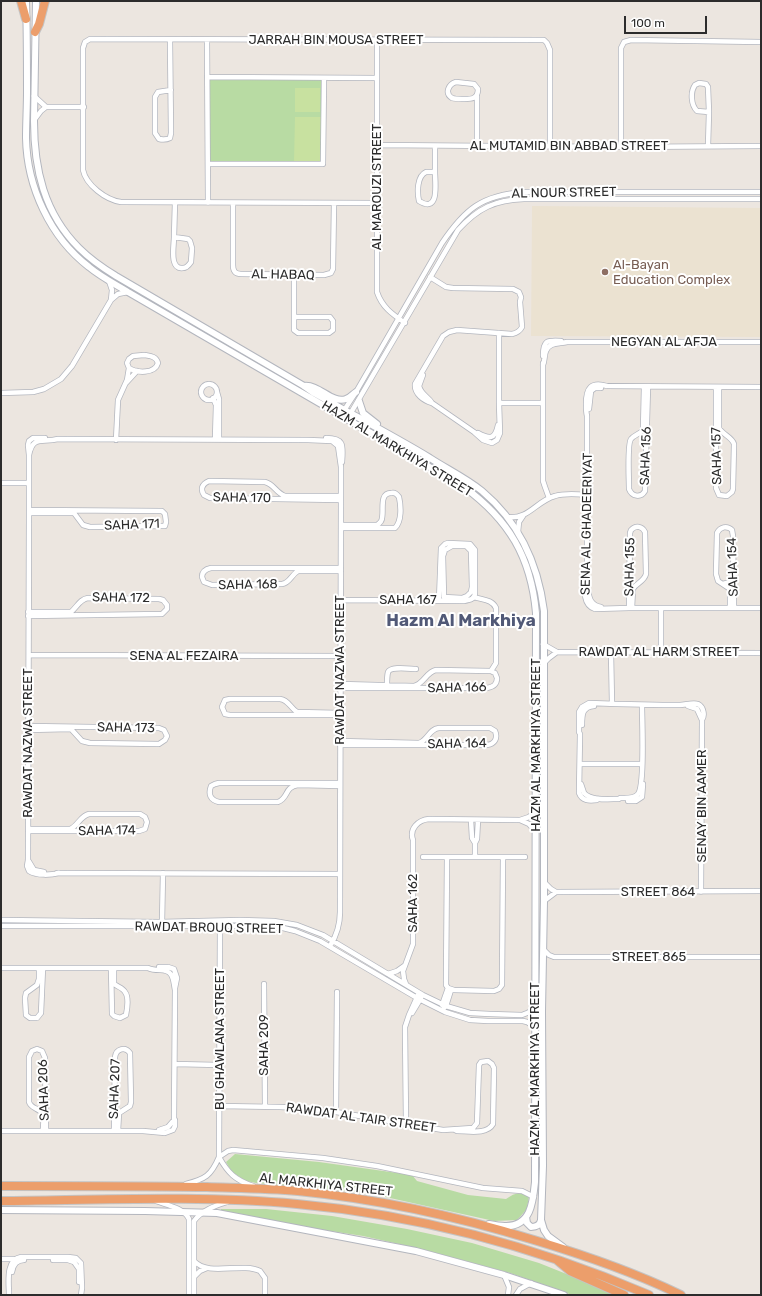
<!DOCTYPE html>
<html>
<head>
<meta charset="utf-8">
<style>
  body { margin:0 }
  #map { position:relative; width:762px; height:1296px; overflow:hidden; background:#ece6e0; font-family:Rubik,sans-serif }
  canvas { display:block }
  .frame { position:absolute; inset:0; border:2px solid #2c2c2c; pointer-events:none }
  .scale { position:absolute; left:624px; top:16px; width:83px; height:18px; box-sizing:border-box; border:2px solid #2c2c2c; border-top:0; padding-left:5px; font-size:12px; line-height:14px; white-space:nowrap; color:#2c2c2c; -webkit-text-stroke:3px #fff; paint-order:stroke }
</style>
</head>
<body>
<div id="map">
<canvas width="762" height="1296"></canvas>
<div class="frame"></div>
<div class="scale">100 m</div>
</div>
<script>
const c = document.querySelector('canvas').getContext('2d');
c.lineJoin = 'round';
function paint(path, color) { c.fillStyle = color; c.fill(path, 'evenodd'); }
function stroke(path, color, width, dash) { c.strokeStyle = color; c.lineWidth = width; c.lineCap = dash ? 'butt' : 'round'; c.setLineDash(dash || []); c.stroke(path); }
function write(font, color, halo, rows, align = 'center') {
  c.font = font + ' Rubik,sans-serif'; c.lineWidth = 4; c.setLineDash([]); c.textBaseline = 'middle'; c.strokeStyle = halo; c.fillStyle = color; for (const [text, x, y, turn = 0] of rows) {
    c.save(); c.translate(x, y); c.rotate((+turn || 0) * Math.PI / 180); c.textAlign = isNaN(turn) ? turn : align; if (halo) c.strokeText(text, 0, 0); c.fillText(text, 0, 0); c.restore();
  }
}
paint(new Path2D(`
  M532,206L761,208V337L531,336Z`), '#ebe2d1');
paint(new Path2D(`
  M209,80H322V163H210Z
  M235,1154L319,1162L412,1175L417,1181L468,1195L506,1199C514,1193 520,1191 529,1196L527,1209L517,1220L494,1221L372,1194L309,1187L256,1183L246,1181L232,1172L226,1162Z
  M221,1209H266L332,1216L407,1229L472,1243L539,1263L619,1295H572L510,1273L421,1249L363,1236L304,1227L221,1212Z`), '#b8dba3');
paint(new Path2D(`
  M295,88H320V112H295Z
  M295,117H321L320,162H294Z`), '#c8e1a0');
const street = new Path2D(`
  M170,40L171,133L170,138C166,140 163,140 159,139L155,133V97L158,92L171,90
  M207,40L208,203
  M377,40V292C382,307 392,314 405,323
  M207,77L377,78
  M456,82L474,84L478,89C478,100 470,99 462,99C459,99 455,99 452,98C444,93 449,84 456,82Z
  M699,83L706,84L708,87L709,112L697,111C691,105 690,92 695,85Z
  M34,96L46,107
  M477,96V146
  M35,119L41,111L46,107H84
  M377,145L621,147L761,146
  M708,146L709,112
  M621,147V48L624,42L631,40L761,42
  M208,164H323L324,78
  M426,172H435C435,183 440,214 419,201C417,192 417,176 426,172Z
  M435,172V146
  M233,203V265C233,271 235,274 241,274L324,275L331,273L333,269L334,203
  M376,203L121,202C106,200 86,185 83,170V48L85,42L90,39L544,40L547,43L550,50V146
  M174,237L188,239L190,241L192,248L191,262C189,265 187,268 183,268C169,270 174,246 174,237Z
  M174,237L175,202
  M430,277L446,287L453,288L513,289L519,292L521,297L520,302L522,327C520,331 517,333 512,334L457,330L449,332L443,336L415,384C414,394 424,401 432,403
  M109,281L112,290L111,300
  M294,317H330L333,321V330L329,333H298L294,330Z
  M294,317V275
  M144,355C150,356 156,356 158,363C155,374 137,373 129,368L127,363L129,359L133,356Z
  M543,356C543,340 547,340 561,341
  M543,363V481L545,487L549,498
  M543,365C545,361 544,356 546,351C549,342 560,344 567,342H761
  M423,375L419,386C421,395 428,396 432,403L474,432L483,440L492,443L497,440L500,433L499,403V333
  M126,383L137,371
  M201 392a8 8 0 1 1 16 0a8 8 0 1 1-16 0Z
  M644,387L643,430C640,434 634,435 631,439C627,444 629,480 629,489C632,497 641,498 645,491L648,387
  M716,387V488L719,495L727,496L732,492L733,489L734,444C732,437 723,435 719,428V387
  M761,387L607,386C591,381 586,388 586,404C586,408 586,412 587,416V582C584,591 583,605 595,609L629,608H761
  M217,392L219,399V439
  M1,393L33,392L44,389L61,379L72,366L111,300L118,294L128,292
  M213,398L216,405L215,439
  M499,403H543
  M589,409L591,391L595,388H601
  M343,412L356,392L442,243C465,209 482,195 524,192H761
  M349,416L458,230C478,208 495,200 524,199H761
  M478,433C489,439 495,440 498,425
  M45,438H33L29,441L28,445L29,455V513L28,860L27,866L29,871C37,876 51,875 59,873
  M326,438C345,438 343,446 342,462
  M116,440L118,400L127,380L129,368
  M29,455C33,435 42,443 58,439L308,440L332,441L338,446L341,467V496L340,912C340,925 337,935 330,946
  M1,483H29
  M341,496H285C276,493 274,484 265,482L209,481C202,484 200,489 204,495L210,498L341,500
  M29,510L162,511L165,514L166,522L165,526H162L90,527L83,525L74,513H29
  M507,517C529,520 536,501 555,496C565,493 577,494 587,495
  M341,528H395C402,521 401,506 399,497C397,494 394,492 391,493C379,493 384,510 382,518C382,521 380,523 377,525H341
  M518,532L519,522L523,516
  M452,546H466L471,551L472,587L471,592L467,596L462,598L444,597L443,556L445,550Z
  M341,568H211C206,569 202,571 202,577L204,582L212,585L282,584C290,583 291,575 298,571H341
  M723,584L730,582L734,577
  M588,589C589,599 591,605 601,607
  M474,597C482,600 492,599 496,608V663L491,671
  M341,600L464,601C470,600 475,599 475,593V550L470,544L448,543L445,544L441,548L439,600
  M629,608L630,533L631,530C636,525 642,526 645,532L646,574C644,582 636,583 633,589L632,608
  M730,608V589L718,581L716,574L717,533C720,527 727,525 732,530L733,536L734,608
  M28,616L162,614L167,609V605L163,600L159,599L88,598C80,599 77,607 71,612H28
  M543,644L557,652L761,653
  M611,652L612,704
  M661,652V608
  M29,655L340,656
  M543,664L549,658L557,652
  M341,684L414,686C424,684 426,672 436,670L491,671L495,673L497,678C497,685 493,687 487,688H341
  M387,686C387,682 387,676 388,672C391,666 410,669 416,669
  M688,706L697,709L702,720
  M341,713L297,712C290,708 289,700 280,699H230L225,700L222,707L225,714L230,715H341
  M582,725C582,715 582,707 594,706
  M28,726L159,728L164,730L167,736L165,740L159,744L90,743L82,741L71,729L28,730
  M340,741L419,743C428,740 429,729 439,728H490L495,731C498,738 495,744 487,745H340
  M580,764H642
  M340,783H219L215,784L211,786C208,794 210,800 219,802H278C289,798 284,787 298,785L340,786
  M581,784L584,793C592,801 608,799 619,799L620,798C626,798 634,799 638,794C645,785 642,720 642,705
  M598,799L597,800C589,801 582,801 579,793L580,734L579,732V712L582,707L589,703C619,704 649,705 680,705C685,705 693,702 698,704C704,707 705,716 702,720L701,892
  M628,801H636L642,797L643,784
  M471,820L472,838L475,843
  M520,820L529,817L536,811
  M28,829H70C78,826 80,816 89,814H140L145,817L147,822L145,829L139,831H28
  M423,857H525
  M447,857L446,985L448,988L454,990L494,991L499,989L502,985L503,857
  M475,857V843L477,839L478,820
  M28,860L34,870L44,872
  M57,873L340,874
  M544,882L551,889L556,892L761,891
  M544,901L556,892
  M1,920L159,922L240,920L274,921L297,925L323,935L423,995L446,1006L470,1013L490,1014L522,1015L527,1013L536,1009
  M162,923L163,873
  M1,926H241L283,928L295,931L320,941L417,998L445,1012L470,1020L488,1021H523L527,1022L536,1028
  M544,950L549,955L554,957H761
  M159,967H168L174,969L177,978L175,988
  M1,968H148C152,970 156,970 160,970C174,970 173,980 175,990L174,1120H175V1126L173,1130L165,1133L143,1131H1
  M39,968V979L37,985L26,993L25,998L26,1015L30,1018H37L41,1013L43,968
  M111,968L112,1014L114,1016L120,1018L126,1015C127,1010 129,997 125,992C123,988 118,987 114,984V968
  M388,974L397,971L404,966
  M264,984L265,1106
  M406,984L404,979L403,971L413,944V840C409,829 418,820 429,819L520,820L529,824L535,831
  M442,1005L448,988
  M444,1008L446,1006L451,990
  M412,1013L421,998
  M175,1064L219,1065
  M219,1106L280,1107L298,1108L336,1112L443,1130L473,1128L477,1123L479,1065L481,1062L488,1061L492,1064L494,1068L493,1124C487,1135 468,1131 457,1131L455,1130
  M336,1112L337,992
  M406,1123L405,1027L409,1015L418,995
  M159,1130L168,1127L174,1120
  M43,1131C43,1126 44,1119 43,1115C40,1108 31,1109 29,1102V1057L32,1051L37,1049L42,1051L45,1058L46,1131
  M114,1131L115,1057C116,1049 125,1046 130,1053L131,1102L130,1106L119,1113L118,1131
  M219,1157L228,1151L233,1150L323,1158L377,1166L483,1188L522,1191L534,1197
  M219,1157C228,1173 235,1180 253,1186
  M186,1184C205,1179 211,1176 219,1157L220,924
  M156,1201C167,1205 184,1208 189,1219V1295
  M1,1259H14
  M53,1260H68L74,1262L79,1269V1282
  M194,1261C209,1277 241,1262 260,1271L265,1278V1295
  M12,1272C13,1265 16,1260 24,1260
  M504,1275L509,1287L508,1295
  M194,1277L200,1271L207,1268
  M9,1295C9,1283 5,1260 21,1257H68L76,1258L81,1263L82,1288L81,1295
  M194,1295V1221C202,1210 215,1206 227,1202
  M516,1295L520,1289L531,1283`);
const secondary = new Path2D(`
  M26,1C27,31 27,62 27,92C27,107 26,123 26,138C27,187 50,237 89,267C101,277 115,284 128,292L464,487C509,520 531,557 536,613L535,1182C533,1202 531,1227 505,1226C500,1226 494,1225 489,1224
  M36,1L34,121C34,169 44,213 79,248C90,259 103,268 116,276L304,386L314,393C353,415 392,435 430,458C447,469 466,478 482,491C519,522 538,564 544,611V901L542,1012L543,1166L541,1220L544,1230L548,1236L563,1247
  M304,386C319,384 332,404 346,399C350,398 353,394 356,392
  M359,401L363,413L377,424
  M1,1210L145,1211L217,1213L416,1251L504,1275L564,1295
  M526,1217L527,1223L531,1227C536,1227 540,1225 541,1220`);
const highway = new Path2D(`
  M21,1L26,19
  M35,32L39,24L45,1
  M1,1186C70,1186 139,1186 207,1187C237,1188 268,1188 298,1191C380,1199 456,1216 534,1240C584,1255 634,1272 681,1295
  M1,1201C98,1200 200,1195 297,1204C419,1215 537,1247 649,1295
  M558,1261L570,1271L624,1295`);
stroke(street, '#b3b6be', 6);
stroke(secondary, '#b3b6be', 8);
stroke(highway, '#c4c4c4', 10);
stroke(street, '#fff', 4.5);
stroke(secondary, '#fff', 6);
stroke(highway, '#ec9e6b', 8);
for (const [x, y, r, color] of [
  [605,272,4,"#8d6e63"]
]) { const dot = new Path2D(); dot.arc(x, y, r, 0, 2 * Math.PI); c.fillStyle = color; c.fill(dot); stroke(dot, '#fff', 1.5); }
write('13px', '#2c2c2c', '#fff', [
  ["JARRAH BIN MOUSA STREET",336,40],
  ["AL MUTAMID BIN ABBAD STREET",569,146],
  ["AL MAROUZI STREET",377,187,-90],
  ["AL NOUR STREET",564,193,-1],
  ["AL HABAQ",283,275,1],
  ["NEGYAN AL AFJA",664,342],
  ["HAZM AL MARKHIYA STREET",397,449,31],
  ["SAHA 156",646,456,-88],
  ["SAHA 157",717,456,-91],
  ["SAHA 170",242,498,1],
  ["SENA AL GHADEERIYAT",587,524,-89],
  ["SAHA 171",132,525,-2],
  ["SAHA 155",630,567,-89],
  ["SAHA 154",733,567,-92],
  ["SAHA 168",248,585,-1],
  ["SAHA 172",121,598,1],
  ["SAHA 167",408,600],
  ["RAWDAT AL HARM STREET",659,652],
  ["SENA AL FEZAIRA",184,656],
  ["RAWDAT NAZWA STREET",340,670,-90],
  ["SAHA 166",457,688,-1],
  ["SAHA 173",126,728,1],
  ["RAWDAT NAZWA STREET",28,743,-90],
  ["SAHA 164",457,744,-1],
  ["HAZM AL MARKHIYA STREET",536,745,-90],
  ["SENAY BIN AAMER",702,806,-90],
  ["SAHA 174",107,831,-1],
  ["STREET 864",658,892],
  ["SAHA 162",413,903,-90],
  ["RAWDAT BROUQ STREET",209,928,1],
  ["STREET 865",649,957],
  ["BU GHAWLANA STREET",220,1039,-90],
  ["SAHA 209",264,1045,-90],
  ["HAZM AL MARKHIYA STREET",535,1069,-90],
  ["SAHA 207",115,1089,-88],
  ["SAHA 206",44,1090,-92],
  ["RAWDAT AL TAIR STREET",361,1118,8],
  ["AL MARKHIYA STREET",326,1185,6]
]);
write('13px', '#785e54', '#fff', [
  ["Al-Bayan",613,265],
  ["Education Complex",613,280]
], 'left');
write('bold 17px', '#515977', '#fff', [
  ["Hazm Al Markhiya",461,621]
]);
</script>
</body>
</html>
